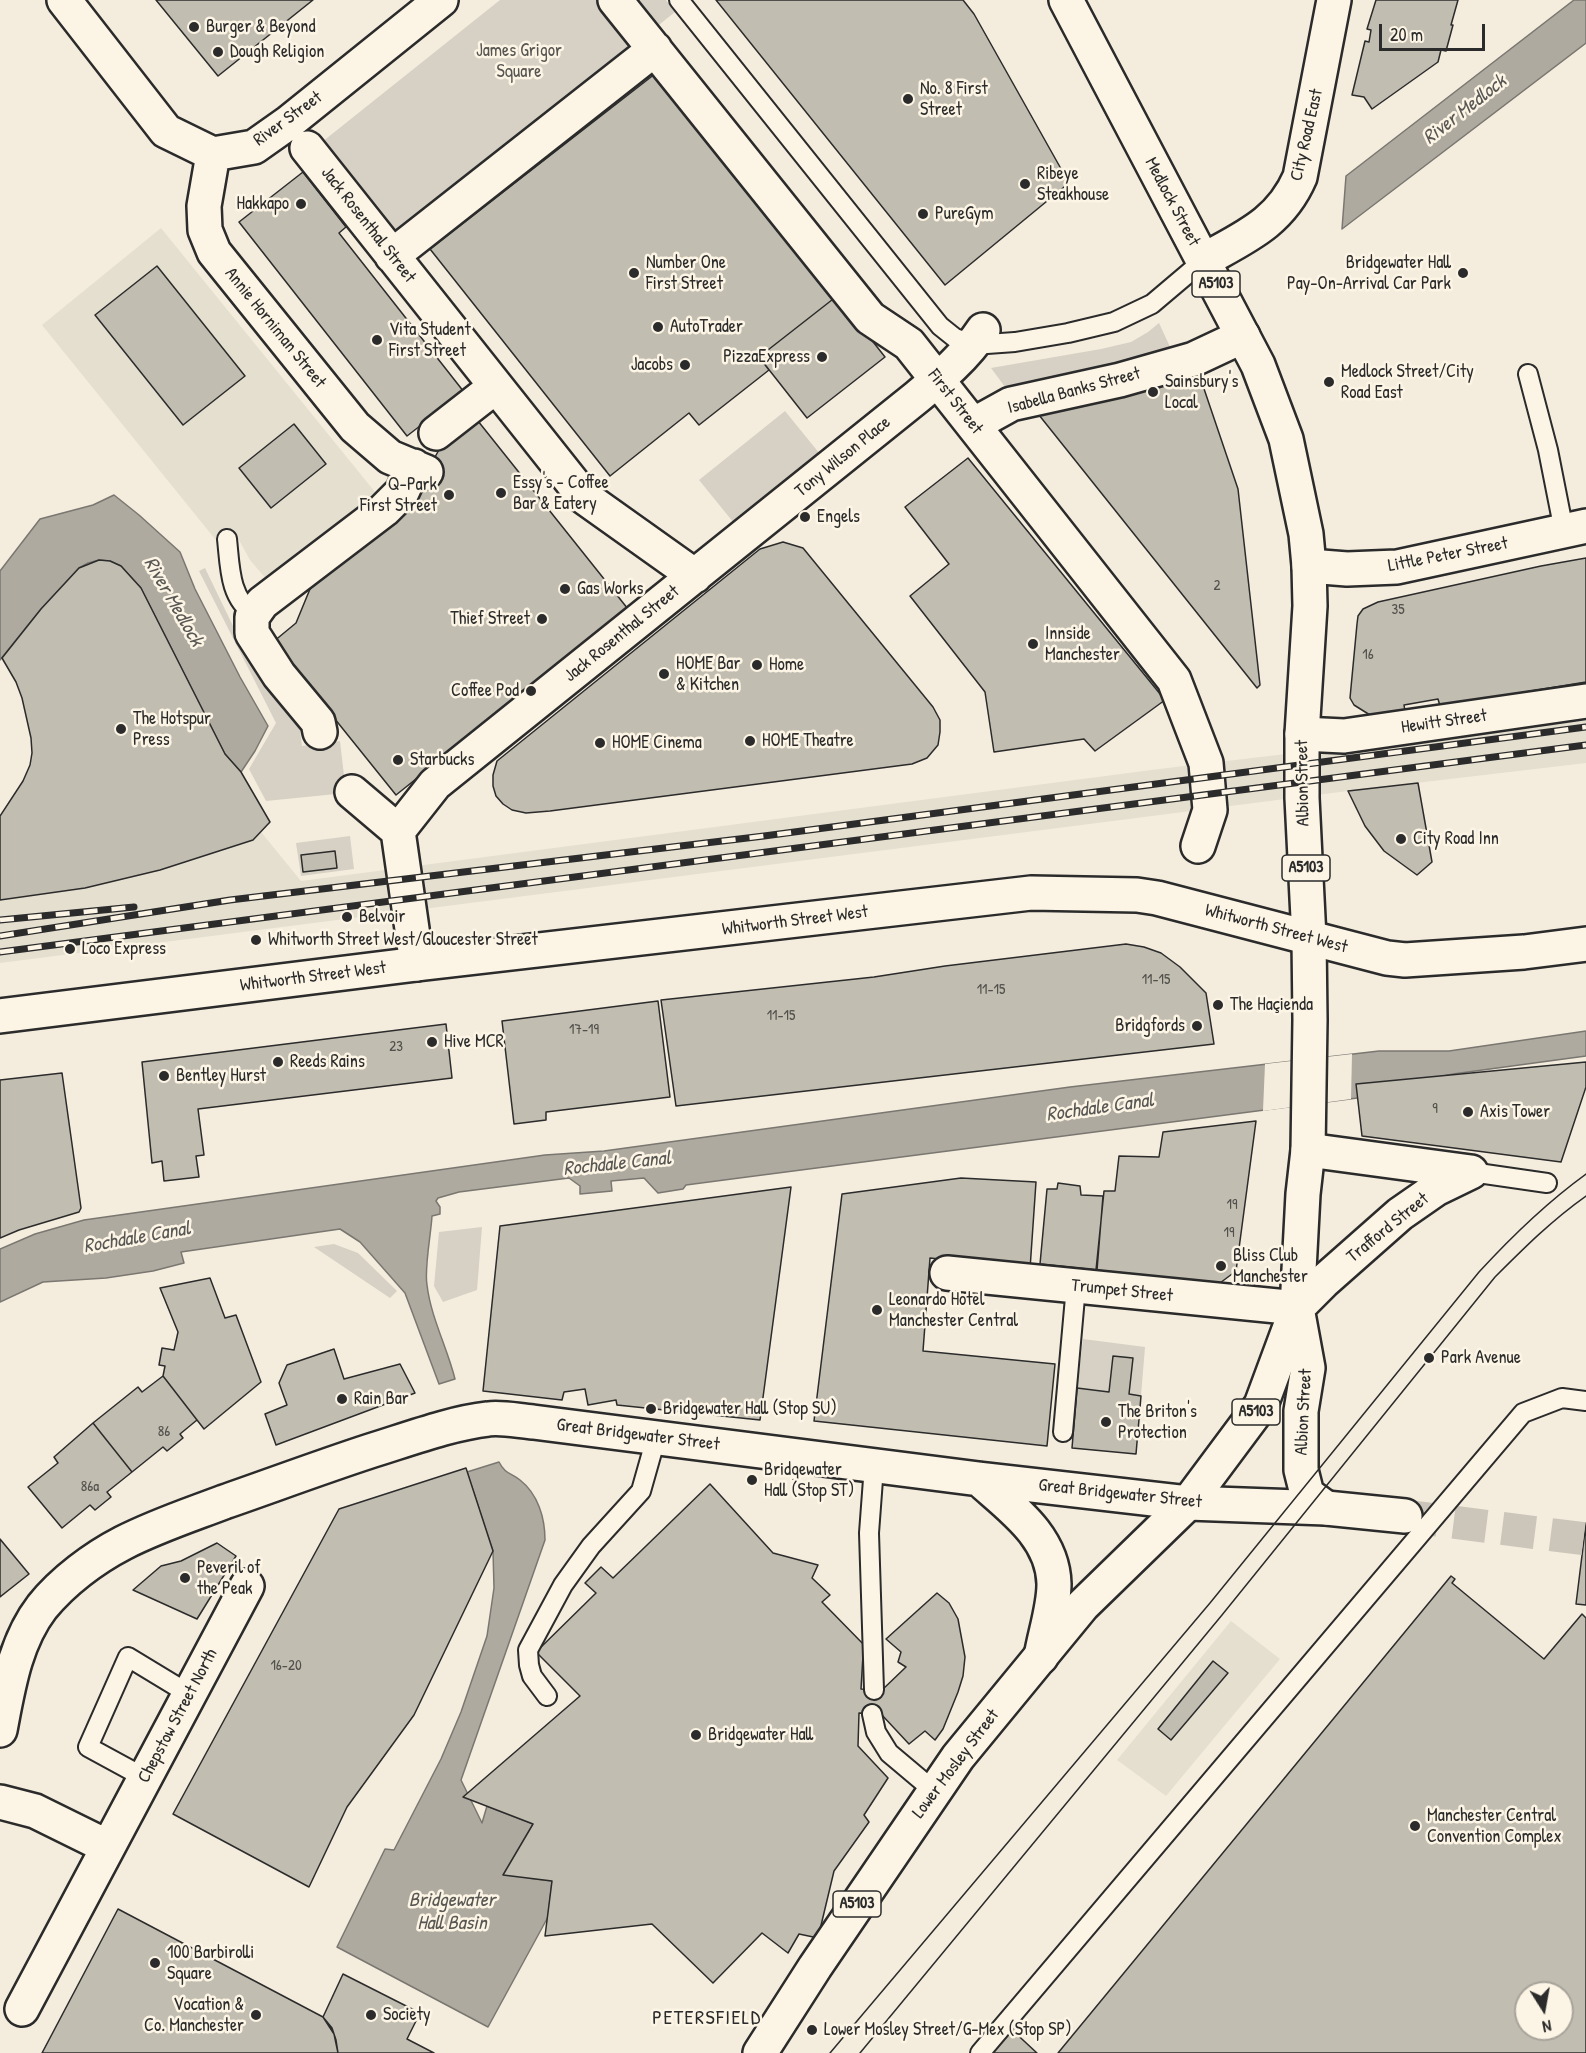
<!DOCTYPE html>
<html>
<head>
<meta charset="utf-8">
<style>
  body { margin:0 }
  #map { position:relative; width:1586px; height:2053px; overflow:hidden; background:#f4edde; font-family:"Patrick Hand",sans-serif }
  canvas { display:block }
  .north { position:absolute; left:1514px; top:1981px; width:60px; height:60px; box-sizing:border-box; background:#fcf5e5; border:2px solid #a8a49b; border-radius:50%; rotate:169deg; font-size:16px; font-weight:700; line-height:24px; text-align:center; color:#2b2b2b }
  .north::after { content:''; display:block; margin:auto; width:21px; height:27px; background:#2b2b2b; clip-path:polygon(50% 0,100% 100%,50% 72%,0 100%) }
  .scale { position:absolute; left:1379px; top:24px; width:106px; height:27px; box-sizing:border-box; border:3px solid #2b2b2b; border-top:0; padding-left:8px; font-size:18px; line-height:21px; white-space:nowrap; color:#2b2b2b; -webkit-text-stroke:4px #fcf5e5; paint-order:stroke }
</style>
</head>
<body>
<div id="map">
<canvas width="1586" height="2053"></canvas>
<div class="north">N</div>
<div class="scale">20 m</div>
</div>
<script>
const c = document.querySelector('canvas').getContext('2d');
c.lineJoin = 'round';
function paint(path, color) { c.fillStyle = color; c.fill(path, 'evenodd'); }
function stroke(path, color, width, dash) { c.strokeStyle = color; c.lineWidth = width; c.lineCap = dash ? 'butt' : 'round'; c.setLineDash(dash || []); c.stroke(path); }
function write(font, color, halo, rows, align = 'center') {
  c.font = font + ' "Patrick Hand",sans-serif'; c.lineWidth = 5; c.setLineDash([]); c.textBaseline = 'middle'; c.strokeStyle = halo; c.fillStyle = color; for (const [text, x, y, turn = 0] of rows) {
    c.save(); c.translate(x, y); c.rotate((+turn || 0) * Math.PI / 180); c.textAlign = isNaN(turn) ? turn : align; if (halo) c.strokeText(text, 0, 0); c.fillText(text, 0, 0); c.restore();
  }
}
paint(new Path2D(`
  M161,228L375,492L267,580L250,560L239,540L215,539L42,325Z
  M1586,713V763L1348,791L0,963V900L85,888L160,870L253,840L261,832L301,881L1159,769L1345,747Z
  M1231,1621L1280,1659L1166,1796L1117,1760Z`), '#e5dfd0');
paint(new Path2D(`
  M500,0H666L675,12L397,235L322,142Z
  M1159,323L1171,349L1011,395L991,368L1101,349L1131,342L1148,332Z
  M785,411L824,459L738,528L699,480Z
  M205,568L248,657L268,688L299,723L302,746L340,741L346,793L266,801L249,769L276,723L199,571Z
  M350,836L354,869L301,876L296,843Z
  M482,1227L477,1290L443,1302L434,1286L439,1232Z
  M334,1244L358,1253L397,1291L390,1298L314,1247Z
  M1083,1339L1145,1347L1141,1396L1129,1394L1133,1358L1113,1356L1109,1392L1077,1388Z`), '#d6d1c4');
const water = new Path2D(`
  M1574,0H1586V43L1342,229L1346,176Z
  M114,495L139,515L180,552L195,589L240,677L268,726L255,751L241,772L225,754L141,588L121,566L110,561L99,560L88,563L79,568L41,609L0,660V571L40,519L93,505Z
  M1586,1031V1056L1453,1074L1429,1079L1396,1093L747,1177L686,1185L683,1189L658,1193L644,1178L611,1181L612,1191L580,1194V1186L569,1178L459,1192L438,1198L436,1201L440,1207V1214L432,1216C431,1234 424,1269 427,1285C431,1318 447,1347 455,1379L439,1384L405,1293L360,1242L340,1229L181,1252L184,1263L153,1271L106,1278L43,1282L0,1302V1249L35,1234L84,1220L545,1155L604,1151L1070,1087L1379,1051H1449Z
  M499,1462C505,1474 511,1473 520,1480C538,1494 545,1518 545,1540L461,1780L482,1823L487,1806L533,1824L528,1878L552,1881L548,1917L488,2027L337,1947L385,1849L394,1850L441,1759L461,1712L487,1636L494,1588L493,1551L467,1472Z`);
paint(water, '#afaaa0');
stroke(water, '#7a7771', 1.5);
paint(new Path2D(`
  M1352,1054L1351,1099L1263,1111L1265,1064Z`), '#f4edde');
const building = new Path2D(`
  M156,0H313L218,76Z
  M716,0H963L974,14L1069,183L945,285Z
  M1376,0H1458L1451,25H1453L1446,51L1441,50L1438,62L1372,109L1364,97L1352,95L1365,41L1369,42L1371,30L1367,29Z
  M660,70L837,296L759,357L769,370L699,425L689,413L610,476L430,249Z
  M303,172L346,227L339,233L464,392L407,436L239,222Z
  M157,266L245,376L183,425L95,315Z
  M837,296L885,357L807,418L759,357Z
  M1195,375L1200,377L1238,489L1260,685L1257,688L1035,410Z
  M474,416L628,609L396,795L273,642L296,623L310,589L405,510L444,441Z
  M294,424L326,464L271,508L239,468Z
  M968,458L1165,700L1095,751L1084,739L994,752L985,692L910,596L949,564L905,507Z
  M783,542L803,548L933,707L940,720V732L938,745L927,758L912,764L550,811L526,813L512,810L503,804L496,796L493,786V775L497,761L760,549Z
  M1586,558V682L1440,706L1438,699L1404,705L1405,711L1370,715L1354,705L1350,698L1357,624L1358,616L1363,609L1378,602L1541,566Z
  M99,560L110,561L121,566L141,588L225,754L241,772L270,822L253,840L160,870L85,888L0,900V816L23,781L30,765L32,753L31,738L22,698L16,682L2,658L41,609L79,568Z
  M1418,783L1432,862L1417,875L1384,851L1365,826L1348,791Z
  M335,851L337,868L303,872L301,855Z
  M1126,944L1144,947L1161,953L1180,967L1206,993L1214,1044L676,1106L661,1000L874,977L945,966Z
  M658,1001L670,1097L546,1112V1120L514,1124L502,1021Z
  M446,1024L452,1078L198,1109L204,1155L196,1156L199,1177L164,1181L162,1161L152,1163L142,1062Z
  M1586,1062V1087L1561,1162L1362,1136L1356,1084Z
  M62,1073L81,1208L79,1212L19,1230L0,1238V1080Z
  M1256,1121L1236,1271L1220,1283L1096,1270L1104,1191H1115L1119,1156L1159,1157L1163,1132Z
  M961,1178L1036,1182L1030,1269L930,1258L923,1351L1055,1364L1047,1446L814,1421L842,1194Z
  M1058,1183L1080,1186L1081,1195L1103,1196L1097,1270L1040,1264L1047,1189H1057Z
  M791,1187L760,1420L617,1405L616,1400L588,1405L585,1389L564,1392L562,1400L483,1391L500,1226Z
  M210,1278L225,1318L236,1315L261,1382L204,1429L163,1376L165,1366L159,1365L162,1348L174,1350L178,1332L160,1288Z
  M334,1349L344,1379L400,1364L415,1393L276,1445L265,1414L287,1405L279,1383L287,1365Z
  M1113,1356L1133,1358L1129,1394L1141,1396L1136,1454L1072,1448L1077,1388L1109,1392Z
  M163,1376L197,1420L180,1434L183,1438L167,1451L163,1447L132,1472L93,1423L138,1387L142,1392Z
  M93,1423L132,1472L107,1492L111,1497L95,1510L90,1505L62,1528L28,1487L58,1463L54,1457Z
  M466,1468L493,1551L414,1715L347,1807L309,1887L173,1814L339,1509Z
  M710,1484L773,1553L818,1565L812,1578L830,1595L822,1602L869,1650L863,1655L861,1689L882,1690L906,1667L898,1662L901,1652L886,1639L937,1593L949,1603L958,1619L965,1657L963,1676L958,1692L943,1729L935,1740L925,1731L909,1744L881,1714L859,1713L858,1746L888,1778L864,1815L869,1822L834,1871L818,1938L799,1934L788,1953L762,1933L713,1983L652,1924L545,1936L552,1881L503,1875L533,1824L463,1797L580,1696L536,1652L596,1593L585,1583L601,1567L613,1578Z
  M1586,1523V1605L1576,1604Z
  M0,1539L29,1574L0,1597Z
  M217,1543L236,1556L197,1619L133,1590L161,1566L181,1561Z
  M1451,1576L1455,1579L1452,1583L1544,1659L1582,1614L1586,1618V2053H1058ZM1526,1993H1562V2029H1526Z
  M1213,1661L1228,1673L1171,1740L1158,1729Z
  M118,1909L323,2017L334,2034L338,2053H42Z
  M343,1974L420,2013L407,2039L434,2053H338L336,2040L332,2028L323,2017Z
  M1010,2028L1037,2053H990Z`);
paint(building, '#c2bdb1');
stroke(building, '#2b2b2b', 1.5);
stroke(new Path2D(`
  M1405,1516L1586,1539`), '#ccc6ba', 33, [33, 16]);
const lane = new Path2D(`
  M679,0L940,326L955,338L973,345L1015,342L1068,333L1114,322L1152,304L1204,260
  M1528,374L1548,450L1564,531
  M227,539C230,566 229,598 254,614
  M1471,1172L1547,1183
  M1063,1432L1076,1286
  M874,1466L869,1533L874,1690
  M547,1696L532,1676L529,1665L528,1650L563,1585L591,1546L641,1491L656,1438
  M872,1714L876,1732L889,1753L933,1790
  M145,1778L88,1747L128,1657L189,1694
  M980,2053L1523,1413L1562,1398L1586,1401`);
const street = new Path2D(`
  M64,0L166,131L213,154L254,147L288,123L441,0
  M615,0L870,318L909,344L1174,680L1206,763L1210,810L1198,846
  M307,148L584,497L695,576
  M213,154L204,206L205,230L214,252L355,427L390,457L426,472
  M392,256L655,49
  M1204,260C1245,237 1280,223 1300,177L1334,0
  M973,425L1011,404L1120,380L1194,359L1243,336
  M436,433L495,387
  M1309,566L1347,569L1397,567L1586,526
  M320,732L318,722L279,675L252,633V617L262,603L384,510L402,492L414,466
  M1302,734L1344,736L1586,701
  M352,792L398,831
  M417,964L398,831L435,784L917,397C941,377 966,356 983,330
  M1308,1150L1471,1172
  M947,1273L1297,1308
  M1297,1308L1323,1282L1400,1214L1436,1189L1471,1172
  M1297,1308L1308,1368L1301,1411V1470L1307,1494L1326,1508
  M0,1802L35,1811L108,1847
  M22,2009L247,1586`);
const secondary = new Path2D(`
  M0,1016L417,964L1031,893L1137,895L1157,898L1387,958L1405,960L1524,952L1586,944
  M979,1479C1010,1507 1053,1536 1054,1584C1054,1608 1045,1633 1041,1657
  M0,1730C8,1688 15,1642 42,1607C63,1581 94,1558 123,1543C156,1526 190,1515 224,1502C273,1485 321,1467 370,1451C406,1440 451,1423 488,1419C502,1417 519,1421 533,1422L979,1479L1188,1503L1326,1508L1405,1516`);
const primary = new Path2D(`
  M760,2053L815,1967L958,1757L1083,1605L1188,1503L1261,1405L1297,1308L1303,1194L1308,1150L1310,1020L1309,938L1302,798V734L1310,606L1309,566L1306,534L1286,439L1258,365L1066,0`);
stroke(lane, '#2b2b2b', 22);
stroke(street, '#2b2b2b', 38);
stroke(secondary, '#2b2b2b', 38);
stroke(primary, '#2b2b2b', 38);
stroke(lane, '#fcf5e5', 18);
stroke(street, '#fcf5e5', 33);
stroke(secondary, '#fcf5e5', 33);
stroke(primary, '#fcf5e5', 33);
stroke(new Path2D(`
  M830,2053L1210,1603L1479,1272C1512,1236 1546,1203 1586,1174
  M860,2053L1222,1615L1495,1277C1524,1248 1552,1220 1586,1196`), '#2b2b2b', 1.5);
const rail = new Path2D(`
  M0,920L134,907
  M0,936L230,900L764,836L1586,727
  M0,952L1586,745`);
stroke(rail, '#2b2b2b', 7);
stroke(rail, '#fcf5e5', 4.5, [14]);
for (const [x, y, r, color] of [
  [194,27,6,"#2b2b2b"],
  [218,52,6,"#2b2b2b"],
  [908,99,6,"#2b2b2b"],
  [1025,184,6,"#2b2b2b"],
  [301,204,6,"#2b2b2b"],
  [923,214,6,"#2b2b2b"],
  [634,273,6,"#2b2b2b"],
  [1463,273,6,"#2b2b2b"],
  [658,327,6,"#2b2b2b"],
  [377,340,6,"#2b2b2b"],
  [822,357,6,"#2b2b2b"],
  [685,365,6,"#2b2b2b"],
  [1329,382,6,"#2b2b2b"],
  [1153,392,6,"#2b2b2b"],
  [501,493,6,"#2b2b2b"],
  [449,495,6,"#2b2b2b"],
  [805,517,6,"#2b2b2b"],
  [565,589,6,"#2b2b2b"],
  [542,619,6,"#2b2b2b"],
  [1033,644,6,"#2b2b2b"],
  [757,665,6,"#2b2b2b"],
  [664,674,6,"#2b2b2b"],
  [531,691,6,"#2b2b2b"],
  [121,729,6,"#2b2b2b"],
  [750,741,6,"#2b2b2b"],
  [600,743,6,"#2b2b2b"],
  [398,760,6,"#2b2b2b"],
  [1401,839,6,"#2b2b2b"],
  [347,917,6,"#2b2b2b"],
  [256,940,6,"#2b2b2b"],
  [70,949,6,"#2b2b2b"],
  [1218,1005,6,"#2b2b2b"],
  [1197,1026,6,"#2b2b2b"],
  [432,1042,6,"#2b2b2b"],
  [278,1062,6,"#2b2b2b"],
  [164,1076,6,"#2b2b2b"],
  [1468,1112,6,"#2b2b2b"],
  [1221,1266,6,"#2b2b2b"],
  [877,1310,6,"#2b2b2b"],
  [1429,1358,6,"#2b2b2b"],
  [342,1399,6,"#2b2b2b"],
  [651,1409,6,"#2b2b2b"],
  [1106,1422,6,"#2b2b2b"],
  [752,1480,6,"#2b2b2b"],
  [185,1578,6,"#2b2b2b"],
  [696,1735,6,"#2b2b2b"],
  [1415,1826,6,"#2b2b2b"],
  [155,1963,6,"#2b2b2b"],
  [256,2015,6,"#2b2b2b"],
  [371,2015,6,"#2b2b2b"],
  [812,2030,6,"#2b2b2b"]
]) { const dot = new Path2D(); dot.arc(x, y, r, 0, 2 * Math.PI); c.fillStyle = color; c.fill(dot); stroke(dot, '#fcf5e5', 2); }
write('15px', '#51504c', null, [
  ["2",1217,586],
  ["35",1398,610],
  ["16",1368,655],
  ["11-15",1156,980],
  ["11-15",991,990],
  ["11-15",781,1016],
  ["17-19",584,1030],
  ["23",396,1047],
  ["9",1435,1109],
  ["19",1232,1205],
  ["19",1229,1233],
  ["86",164,1432],
  ["86a",90,1487],
  ["16-20",286,1666]
]);
for (const [x, y, w] of [
  [1216,284,48],
  [1306,868,48],
  [1256,1412,48],
  [857,1904,48]
]) { const box = new Path2D(); box.roundRect(x - w / 2, y - 13, w, 26, 4.5); c.fillStyle = '#fcf5e5'; c.fill(box); stroke(box, '#2b2b2b', 1.5); }
write('bold 16px', '#2b2b2b', null, [
  ["A5103",1216,284],
  ["A5103",1306,868],
  ["A5103",1256,1412],
  ["A5103",857,1904]
]);
write('18px', '#2b2b2b', '#fcf5e5', [
  ["Burger & Beyond",206,27],
  ["Dough Religion",230,52],
  ["No. 8 First",920,89],
  ["Street",920,110],
  ["Ribeye",1037,174],
  ["Steakhouse",1037,195],
  ["Hakkapo",289,204,"right"],
  ["PureGym",935,214],
  ["Number One",646,263],
  ["First Street",646,284],
  ["Bridgewater Hall",1451,263,"right"],
  ["Pay-On-Arrival Car Park",1451,284,"right"],
  ["AutoTrader",670,327],
  ["Vita Student",389,330],
  ["First Street",389,351],
  ["PizzaExpress",810,357,"right"],
  ["Jacobs",673,365,"right"],
  ["Medlock Street/City",1341,372],
  ["Road East",1341,393],
  ["Sainsbury's",1165,382],
  ["Local",1165,403],
  ["Essy's - Coffee",513,483],
  ["Bar & Eatery",513,504],
  ["Q-Park",437,485,"right"],
  ["First Street",437,506,"right"],
  ["Engels",817,517],
  ["Gas Works",577,589],
  ["Thief Street",530,619,"right"],
  ["Innside",1045,634],
  ["Manchester",1045,655],
  ["HOME Bar",676,664],
  ["& Kitchen",676,685],
  ["Home",769,665],
  ["Coffee Pod",519,691,"right"],
  ["The Hotspur",133,719],
  ["Press",133,740],
  ["HOME Theatre",762,741],
  ["HOME Cinema",612,743],
  ["Starbucks",410,760],
  ["City Road Inn",1413,839],
  ["Belvoir",359,917],
  ["Whitworth Street West/Gloucester Street",268,940],
  ["Loco Express",82,949],
  ["The Haçienda",1230,1005],
  ["Bridgfords",1185,1026,"right"],
  ["Hive MCR",444,1042],
  ["Reeds Rains",290,1062],
  ["Bentley Hurst",176,1076],
  ["Axis Tower",1480,1112],
  ["Bliss Club",1233,1256],
  ["Manchester",1233,1277],
  ["Leonardo Hotel",889,1300],
  ["Manchester Central",889,1321],
  ["Park Avenue",1441,1358],
  ["Rain Bar",354,1399],
  ["Bridgewater Hall (Stop SU)",663,1409],
  ["The Briton's",1118,1412],
  ["Protection",1118,1433],
  ["Bridgewater",764,1470],
  ["Hall (Stop ST)",764,1491],
  ["Peveril of",197,1568],
  ["the Peak",197,1589],
  ["Bridgewater Hall",708,1735],
  ["Manchester Central",1427,1816],
  ["Convention Complex",1427,1837],
  ["100 Barbirolli",167,1953],
  ["Square",167,1974],
  ["Vocation &",244,2005,"right"],
  ["Co. Manchester",244,2026,"right"],
  ["Society",383,2015],
  ["Lower Mosley Street/G-Mex (Stop SP)",824,2030]
], 'left');
write('18px', '#565451', '#fcf5e5', [
  ["James Grigor",519,51],
  ["Square",519,72]
]);
write('18px', '#2b2b2b', '#fcf5e5', [
  ["River Street",288,119,-36],
  ["City Road East",1307,135,-77],
  ["Medlock Street",1172,202,62],
  ["Jack Rosenthal Street",368,225,52],
  ["Annie Horniman Street",275,328,51],
  ["Isabella Banks Street",1074,391,-15],
  ["First Street",955,402,52],
  ["Tony Wilson Place",843,457,-39],
  ["Little Peter Street",1448,555,-11],
  ["Jack Rosenthal Street",622,634,-39],
  ["Hewitt Street",1444,722,-8],
  ["Albion Street",1303,783,-91],
  ["Whitworth Street West",795,921,-7],
  ["Whitworth Street West",1276,929,15],
  ["Whitworth Street West",313,977,-7],
  ["Trafford Street",1388,1228,-39],
  ["Trumpet Street",1122,1291,6],
  ["Albion Street",1304,1412,-87],
  ["Great Bridgewater Street",638,1435,7],
  ["Great Bridgewater Street",1120,1494,6],
  ["Chepstow Street North",178,1716,-62],
  ["Lower Mosley Street",956,1764,-53]
]);
write('italic 20px', '#595754', '#fcf5e5', [
  ["River Medlock",1465,110,-38],
  ["River Medlock",173,602,60],
  ["Rochdale Canal",1100,1108,-8],
  ["Rochdale Canal",617,1164,-6],
  ["Rochdale Canal",137,1238,-10],
  ["Bridgewater",452,1901],
  ["Hall Basin",452,1924]
]);
c.letterSpacing = '1.5px';
write('20px', '#2b2b2b', '#fcf5e5', [
  ["PETERSFIELD",707,2019]
]);
c.letterSpacing = '0px';
</script>
</body>
</html>
